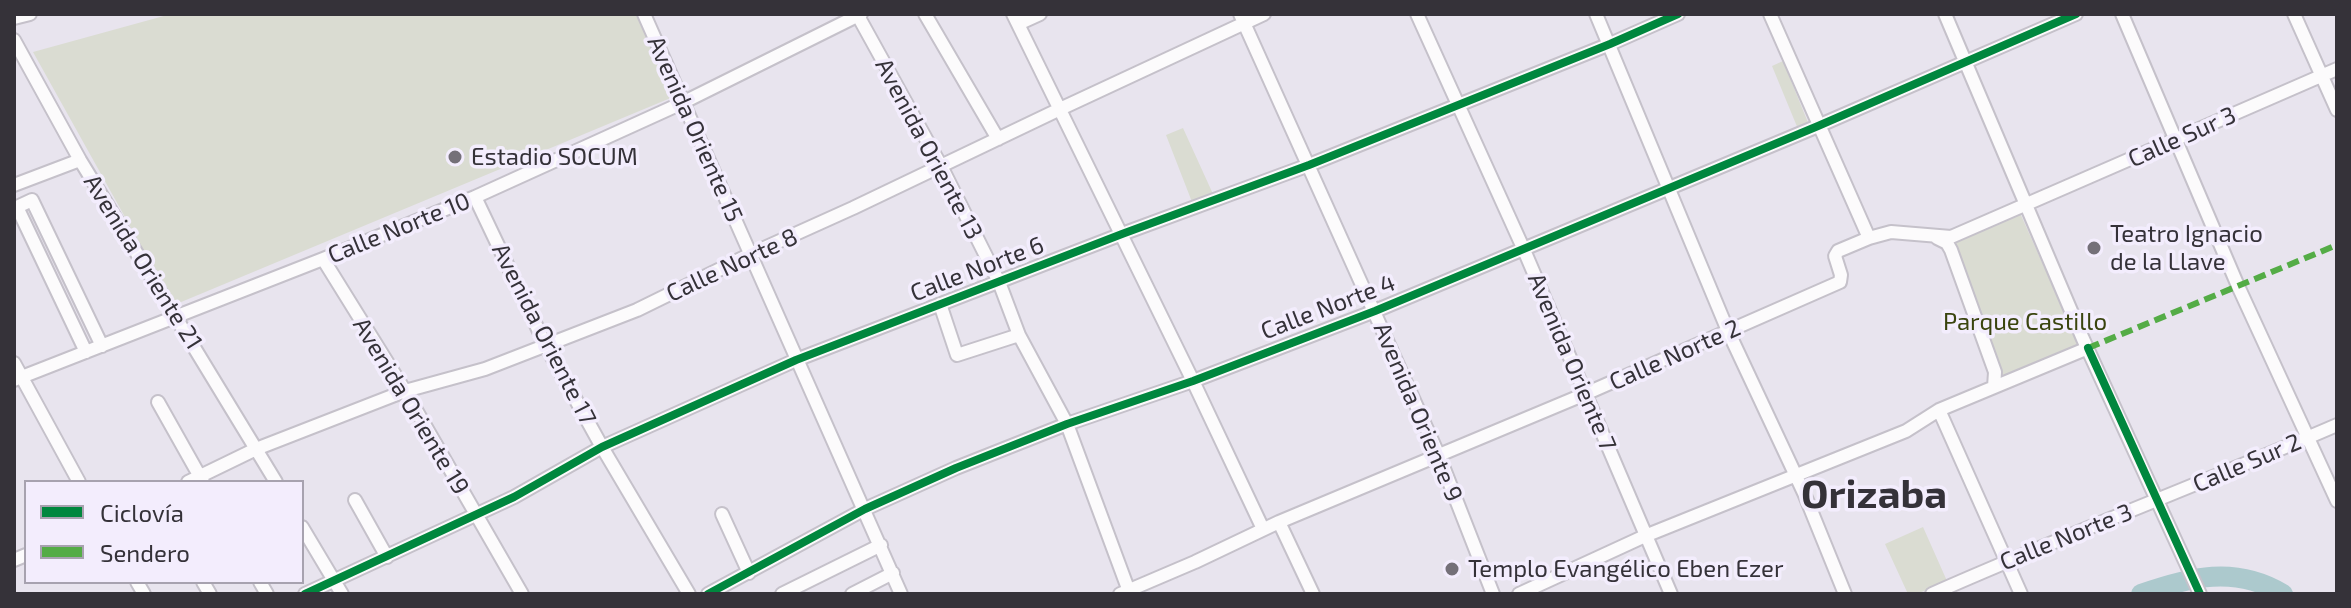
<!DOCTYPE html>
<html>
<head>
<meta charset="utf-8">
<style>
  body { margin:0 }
  #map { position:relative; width:2351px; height:608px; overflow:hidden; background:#e8e4ee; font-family:"Exo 2",sans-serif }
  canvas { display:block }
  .frame { position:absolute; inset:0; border:16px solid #353239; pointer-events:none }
  .legend { position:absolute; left:24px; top:480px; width:280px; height:104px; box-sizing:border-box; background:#f3edfd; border:2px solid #a7a2af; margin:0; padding:10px 14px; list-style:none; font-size:24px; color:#353239 }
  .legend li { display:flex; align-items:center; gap:16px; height:40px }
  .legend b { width:40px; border:2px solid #a7a2af }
</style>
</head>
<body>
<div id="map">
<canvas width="2351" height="608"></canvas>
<div class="frame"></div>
<ul class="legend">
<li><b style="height:10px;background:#00873e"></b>Ciclovía</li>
<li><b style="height:10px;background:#54ac46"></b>Sendero</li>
</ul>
</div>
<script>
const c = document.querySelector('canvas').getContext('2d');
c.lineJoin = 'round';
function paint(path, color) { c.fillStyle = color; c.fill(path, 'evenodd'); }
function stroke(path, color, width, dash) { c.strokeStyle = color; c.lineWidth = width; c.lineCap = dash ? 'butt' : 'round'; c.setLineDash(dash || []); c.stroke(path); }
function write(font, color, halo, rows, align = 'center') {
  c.font = font + ' "Exo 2",sans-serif'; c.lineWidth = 7; c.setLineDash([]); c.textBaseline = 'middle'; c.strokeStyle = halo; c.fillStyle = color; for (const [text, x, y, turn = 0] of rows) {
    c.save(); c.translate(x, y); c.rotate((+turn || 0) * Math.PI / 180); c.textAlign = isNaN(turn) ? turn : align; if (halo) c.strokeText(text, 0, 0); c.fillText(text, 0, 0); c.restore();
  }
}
paint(new Path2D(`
  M171,14H638L673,97L174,305L33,52Z
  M1783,61L1809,125L1798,129L1772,66Z
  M1183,128L1213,194L1192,202L1166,135Z
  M2020,213L2080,347L2004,381L1951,244Z
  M1923,527L1947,581L1917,594H1908L1885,544Z`), '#dadcd2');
stroke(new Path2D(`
  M2141,594C2190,577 2235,565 2283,594`), '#acc9cd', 20);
const minor = new Path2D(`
  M644,14L901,594
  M857,14L941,166L999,282L1019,335L1067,424L1130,594
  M925,14L998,139
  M1013,14L1193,381L1263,529
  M1240,14L1439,456L1493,594
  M1417,14L1524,250L1671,594
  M1596,14L1728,331L1804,493L1845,594
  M1770,14L1869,238
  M1945,14L2083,339L2200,594
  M2122,14L2238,286L2337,501
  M2294,14L2337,110
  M14,18L30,14
  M1018,24L1040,14
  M14,40L80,160L276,482
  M14,185L80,160
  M475,197L546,346L602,447L689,594
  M1937,238L1947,243L1951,250L1995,372L1994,387
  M323,259L405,391L522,594
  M940,304L957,355L1019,335
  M86,352L17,207L32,200L102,346
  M14,363L79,482
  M14,380L323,259L475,197L682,103L861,14
  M158,402L203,482
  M1939,410L2021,594
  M188,482L256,449L405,391L485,369L637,310L751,254L853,208L1060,109L1264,14
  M355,500L387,557
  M722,514L749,573
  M1279,522L1313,594
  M302,527L342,594
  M14,560L26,555
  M137,582L144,594
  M203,582L210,594
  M260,582L267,594
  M305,594L514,497L602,447L796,360L1122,234L1309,165L1610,44L1678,14
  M708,594L865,509L956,468L1067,424L1193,381L1375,311L1818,126L2076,14
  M782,594L881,545
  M852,594L893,573
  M1120,594L1195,562L1279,522L1585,394L1840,282L1841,275L1835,256L1838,251L1869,238L1891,232L1951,237L2337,69
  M1519,594L1645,536L1906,431L1939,410L2088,348
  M1932,594C2065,535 2203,483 2337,425`);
stroke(minor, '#c5c1ca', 16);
stroke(minor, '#fcfbfc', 12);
stroke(new Path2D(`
  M2088,348L2337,245`), '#54ac46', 6, [12, 6]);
stroke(new Path2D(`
  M2088,348L2200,594
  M305,594L514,497L602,447L796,360L1122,234L1309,165L1610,44L1678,14
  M708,594L865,509L956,468L1067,424L1193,381L1375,311L1818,126L2076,14`), '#00873e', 8);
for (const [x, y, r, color] of [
  [455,157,8,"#747078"],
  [2094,248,8,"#747078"],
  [1452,569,8,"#747078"]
]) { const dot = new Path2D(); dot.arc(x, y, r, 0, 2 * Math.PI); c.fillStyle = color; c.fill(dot); stroke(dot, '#f3edfd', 3); }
write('24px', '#353239', '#f3edfd', [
  ["Avenida Oriente 15",695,129,66],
  ["Calle Sur 3",2182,137,-24],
  ["Avenida Oriente 13",929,149,62],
  ["Calle Norte 10",399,228,-22],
  ["Avenida Oriente 21",143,262,58],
  ["Calle Norte 8",732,265,-25],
  ["Calle Norte 6",977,269,-21],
  ["Calle Norte 4",1328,307,-21],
  ["Avenida Oriente 17",544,334,63],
  ["Calle Norte 2",1675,355,-24],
  ["Avenida Oriente 7",1572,362,67],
  ["Avenida Oriente 19",411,406,59],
  ["Avenida Oriente 9",1418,412,67],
  ["Calle Sur 2",2247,463,-23],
  ["Calle Norte 3",2066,537,-22]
]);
write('24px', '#353239', '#f3edfd', [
  ["Estadio SOCUM",471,157],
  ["Teatro Ignacio",2110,234],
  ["de la Llave",2110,262],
  ["Templo Evangélico Eben Ezer",1468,569]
], 'left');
write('24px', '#3a440f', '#f3edfd', [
  ["Parque Castillo",2025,322]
]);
write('bold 40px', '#353239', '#f3edfd', [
  ["Orizaba",1874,495]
]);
</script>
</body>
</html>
